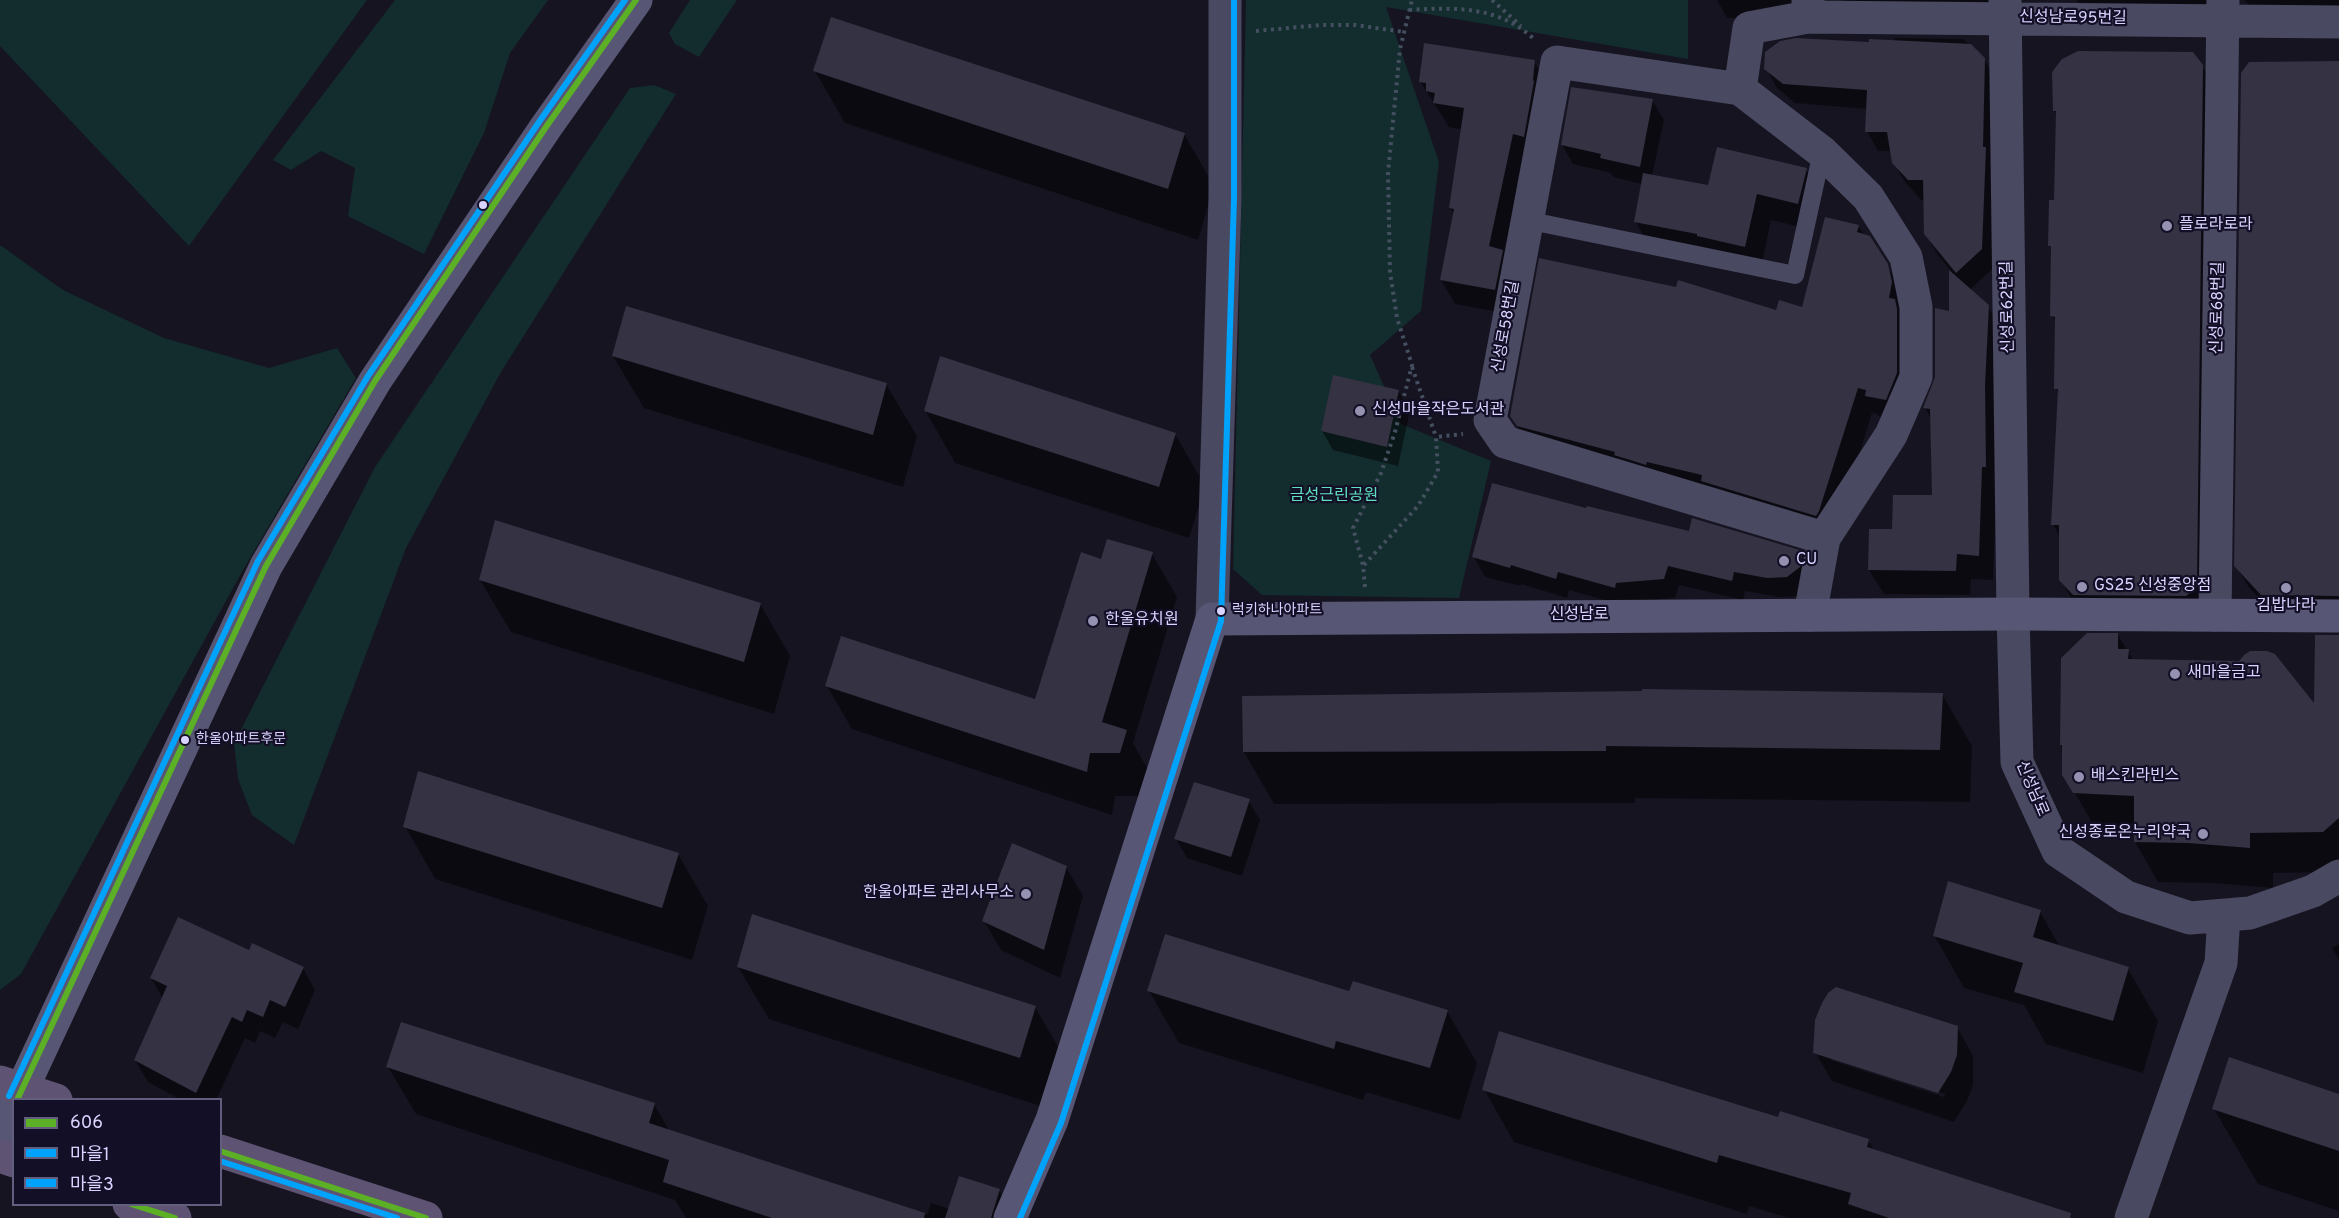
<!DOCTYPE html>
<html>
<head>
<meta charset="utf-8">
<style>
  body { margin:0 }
  #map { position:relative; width:2339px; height:1218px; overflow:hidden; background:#161421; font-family:Overpass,"Noto Sans KR",sans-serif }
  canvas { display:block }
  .legend { position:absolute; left:12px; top:1098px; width:210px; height:108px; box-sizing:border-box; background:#130f26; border:2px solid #625e7d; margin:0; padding:8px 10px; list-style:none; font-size:18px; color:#d9d4ff }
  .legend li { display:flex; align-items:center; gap:12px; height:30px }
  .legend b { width:30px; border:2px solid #625e7d }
</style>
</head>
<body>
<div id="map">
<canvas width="2339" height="1218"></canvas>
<ul class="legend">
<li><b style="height:8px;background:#5bb025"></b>606</li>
<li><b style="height:8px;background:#00a3fb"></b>마을1</li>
<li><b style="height:8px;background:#00a3fb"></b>마을3</li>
</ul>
</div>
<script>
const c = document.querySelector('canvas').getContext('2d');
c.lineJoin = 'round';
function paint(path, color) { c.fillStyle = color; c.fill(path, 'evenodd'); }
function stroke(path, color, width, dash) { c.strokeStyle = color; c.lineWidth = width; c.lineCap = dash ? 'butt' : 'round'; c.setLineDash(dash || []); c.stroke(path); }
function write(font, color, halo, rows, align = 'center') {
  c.font = font + ' Overpass,"Noto Sans KR",sans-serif'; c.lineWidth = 4.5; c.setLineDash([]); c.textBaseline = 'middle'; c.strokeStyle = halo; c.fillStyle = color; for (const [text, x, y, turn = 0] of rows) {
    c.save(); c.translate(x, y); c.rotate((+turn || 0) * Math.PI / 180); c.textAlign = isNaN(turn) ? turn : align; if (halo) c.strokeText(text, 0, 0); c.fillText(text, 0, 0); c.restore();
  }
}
paint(new Path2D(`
  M0,0H367L189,246L0,46Z
  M395,0H548L510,53L484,133L424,254L348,216L355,168L321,151L291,170L273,160Z
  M690,0H737L699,57L675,44L669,33Z
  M1246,0H1688V59L1386,7L1439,162L1421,311L1370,355L1401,424L1491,461L1459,598L1262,595L1233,569Z
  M654,85L676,94L501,372L406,548L294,845L252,815L238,779L234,743L375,467L630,88Z
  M0,245L63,290L164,338L269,368L337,348L356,378L243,570L21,974L0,990Z`), '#132c2d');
paint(new Path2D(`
  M1717,0H1804L1786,18H1727Z
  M1842,0H2001V5L1862,18Z
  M2076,0H2232L2224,3L2092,14Z
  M2244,0H2339V23L2269,22Z
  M1894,38L1963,39L1984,59L1995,79L1992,269L1970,290L1988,306L2002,332L1993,580L1971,579L1970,595L1884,594L1869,570L1894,530L1933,496L1932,420L1925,408L1936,378L1950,313L1951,271L1937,254L1925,233V200H1921L1905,182L1893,162L1892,151H1878L1867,131L1868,109L1795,103L1777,88L1766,68L1898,45Z
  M2339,56V616L2273,614L2248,586L2236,566Z
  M1534,61L1548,86L1509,314L1455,304L1441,280L1454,214L1450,208L1463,130L1449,127L1420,81Z
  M2202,66L2214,86L2207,607L2072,599L2060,579V537L2053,524L2059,394L2056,388L2057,324L2052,316L2053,251L2050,245L2056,202L2057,115L2054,110Z
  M815,71L1184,134L1214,186L1198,240L845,123Z
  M1652,100L1664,120L1652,176L1710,186L1806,170L1821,196L1813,230L1771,220L1760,273L1651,248L1635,221L1642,184L1613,177L1611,173L1573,164L1562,145Z
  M1858,226L1887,265L1902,291L1911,400L1882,421L1878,414L1872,413L1834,537L1527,442L1511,416L1777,312L1803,309Z
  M613,356L886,384L917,436L903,487L644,408Z
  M1398,391L1410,411L1398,466L1333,450L1322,431Z
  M925,410L1175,434L1205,486L1189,538L955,463Z
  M1587,510L1690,533L1802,552L1813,572L1798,596L1779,597L1745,591L1743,600L1679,585L1675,598L1627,602L1626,606L1569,590L1567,598L1521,584V586L1485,577L1474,557Z
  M1152,554L1177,597L1133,743L1151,775L1145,796H1115L1112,815L852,729L827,686L1036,701L1102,561Z
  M480,580L760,604L790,656L774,714L511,632Z
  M2118,635L2133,660L2316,708L2339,639V872L2273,873V888L2213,883L2158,882L2135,842V835L2098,833L2064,774L2061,745Z
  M1942,694L1972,746L1970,802L1635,798V803L1274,804L1244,752Z
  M1248,800L1260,820L1242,876L1187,858L1176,839Z
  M405,826L678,854L708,906L692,960L435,879Z
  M1066,867L1083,896L1060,978L1001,950L984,921Z
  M2040,912L2060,947L2128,969L2158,1021L2143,1073L2046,1044L2024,1005L1964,988L1934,935Z
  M2339,944V960L2332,948Z
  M250,952L303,968L315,990L298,1029L283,1022L275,1038L260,1031L255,1043L245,1038L216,1100H181L148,1082L135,1060L163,999L151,978Z
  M738,967L1035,1007L1065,1059L1050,1109L769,1019Z
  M1149,991L1350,993L1447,1011L1477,1063L1460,1120L1366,1092L1363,1100L1179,1043Z
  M1957,1027L1973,1056V1085L1967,1101L1954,1122L1832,1081L1815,1052ZM1831,1057L1945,1094L1944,1097L1831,1060Z
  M388,1067L654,1104L670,1132L927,1215L931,1203L950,1209L999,1190L1015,1218H686L675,1200L416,1114Z
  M1484,1089L1868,1140L1874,1151L2061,1218H1789L1749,1206L1747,1214L1514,1142Z
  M2339,1095V1211L2258,1184L2214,1109Z`), '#0007');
paint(new Path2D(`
  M831,17L1185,133L1168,189L813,71Z
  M1796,38L1869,42V39L1971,44L1985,58L1983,147H1986L1982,249L1956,273L1924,234L1923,180H1908L1892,163L1887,132H1865L1867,90L1783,84L1764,69L1765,52L1780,41Z
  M1424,43L1535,60L1533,80L1534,81L1524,137L1513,134L1489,246L1503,250L1495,290L1440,280L1454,209L1449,208L1464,108L1433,103L1435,93L1426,91V83L1419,82Z
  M2078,51L2193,52L2203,65L2197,587L2186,596L2073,595L2059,580V525H2051L2058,389H2054L2055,317L2050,316L2051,246H2048L2049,200H2054L2056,111H2053L2052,72L2062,59Z
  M2339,61V596L2261,595L2234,566L2241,73L2249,62Z
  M1571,87L1653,99L1640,167L1600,158L1601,154L1561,145Z
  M1717,147L1807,168L1798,204L1757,194L1745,247L1697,236V234L1634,222L1643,173L1708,185Z
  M1825,217L1859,225L1857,232L1870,236L1888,264L1892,282L1889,298L1895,299L1897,309V373L1886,400L1865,396L1866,390L1858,388L1819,511L1816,516L1701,481L1702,475L1647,462L1646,465L1640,463L1614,455L1615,452L1517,426L1510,416L1539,258L1676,287L1678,280L1776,310L1779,300L1802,307Z
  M1949,270L1989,305L1985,385L1986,467H1982L1979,556L1957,554L1956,571L1868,570L1869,529H1892L1893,495H1932L1930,409L1923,408L1935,377V308L1949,311Z
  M626,306L887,383L873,435L612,356Z
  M940,356L1176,433L1159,487L924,411Z
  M1333,375L1399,390L1387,447L1321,431Z
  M1492,483L1586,508L1587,506L1689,531L1692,518L1803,551L1800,567L1787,577L1767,578L1734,572L1732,581L1668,566L1664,579L1616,583L1615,588L1558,572L1556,579L1511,565L1510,568L1472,557Z
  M495,520L761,603L744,662L479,580Z
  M1107,539L1153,552L1102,722L1127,730L1120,753H1090L1087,772L825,686L841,636L1035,699L1081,552L1101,559Z
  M2087,633H2118V649H2129L2128,659L2239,661L2244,655L2250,651H2267L2275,654L2314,703L2315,635H2339V818L2323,832L2250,833V848L2189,843L2134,842V796L2073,793L2062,775V745H2060L2061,658Z
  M1642,689L1943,693L1940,750L1606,746V751L1243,752L1242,696L1642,691Z
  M418,771L679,853L662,908L403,827Z
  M1194,782L1250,799L1231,857L1174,839Z
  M1012,843L1067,866L1044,950L982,921Z
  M1948,881L2041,910L2033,937L2129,967L2113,1021L2014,992L2023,963L1933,936Z
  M752,914L1036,1006L1020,1058L737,967Z
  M178,917L249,950L252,943L304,967L285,1007L270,1000L263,1017L247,1010L242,1022L232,1017L196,1093L134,1060L167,986L150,978Z
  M1165,934L1349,991L1353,981L1448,1010L1430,1068L1336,1041L1334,1049L1147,991Z
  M1836,987L1958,1026L1957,1055L1951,1072L1938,1093L1813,1053L1815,1020L1822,1003L1828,993Z
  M401,1022L655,1103L649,1123L925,1213L924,1218H772L663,1182L669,1160L386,1067Z
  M1499,1031L1778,1117L1780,1111L1869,1139L1867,1147L2071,1213L2070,1218H1889L1848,1204L1851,1193L1719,1155L1717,1163L1482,1090Z
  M2229,1057L2339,1094V1151L2212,1109Z
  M959,1176L1000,1189L991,1218H945Z`), '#343243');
stroke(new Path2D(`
  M1492,0L1521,26
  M1409,10C1455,7 1500,6 1535,40
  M1256,31L1321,25H1355L1404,32
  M1412,367L1436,437
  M1364,565L1418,506L1438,472L1436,437L1463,434
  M1365,587L1363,565L1353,528L1381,473L1395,432L1412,365L1397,318L1390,272L1388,173L1400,49L1412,0`), '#44505f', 4, [3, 4.5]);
stroke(new Path2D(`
  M1526,220L1795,275L1822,152`), '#4a4962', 18);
stroke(new Path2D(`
  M1808,0V17L1749,28L1740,89L1822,152L1868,197L1906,257L1916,307V377L1891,435L1824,538L1810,615
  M2005,0L2013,614L2017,762L2058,851L2126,897L2190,918L2250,913L2313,891L2339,876
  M1808,17L2339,22
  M1740,89L1557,62L1490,420L1505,442L1824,538
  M2215,615L2223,0
  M1212,619L1225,198V0
  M2131,1218L2221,963L2224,915`), '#4a4962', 33);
stroke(new Path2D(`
  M17,1100L266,566L375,381L546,127L636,0
  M0,1136L14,1107
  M1010,1218L1052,1120L1212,619L2013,614L2339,616`), '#575674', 33);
stroke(new Path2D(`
  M0,1082L56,1100
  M220,1151L426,1218
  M0,1156L14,1161
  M129,1204L175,1218`), '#5e5373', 33);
stroke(new Path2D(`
  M17,1100L266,566L375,381L546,127L636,0
  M220,1151L426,1218
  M131,1204L175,1218`), '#5bb025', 6);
stroke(new Path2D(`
  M220,1161L397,1218
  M1020,1218L1061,1123L1221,621L1234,198V0`), '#00a3fb', 6);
stroke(new Path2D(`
  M9,1096L258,561L368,376L539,122L625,0`), '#00a3fb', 6);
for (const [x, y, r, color] of [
  [483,205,5,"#d9d4ff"],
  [2167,226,6,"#9591b1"],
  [1360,411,6,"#9591b1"],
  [1784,561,6,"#9591b1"],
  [2082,587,6,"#9591b1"],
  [2286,588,6,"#9591b1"],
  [1221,611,5,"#d9d4ff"],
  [1093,621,6,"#9591b1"],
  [2175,674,6,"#9591b1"],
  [185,740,5,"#d9d4ff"],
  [2079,777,6,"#9591b1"],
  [2203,834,6,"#9591b1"],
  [1026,894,6,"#9591b1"]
]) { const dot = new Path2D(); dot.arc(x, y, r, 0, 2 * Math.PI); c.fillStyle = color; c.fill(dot); stroke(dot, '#130f26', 2); }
write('14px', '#d9d4ff', '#130f26', [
  ["럭키하나아파트",1232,611],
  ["한울아파트후문",196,740]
], 'left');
write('16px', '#d9d4ff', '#130f26', [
  ["신성남로95번길",2073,19,1],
  ["신성로62번길",2009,307,-91],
  ["신성로68번길",2219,308,-89],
  ["신성로58번길",1507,327,-80],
  ["신성남로",1579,616],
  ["신성남로",2031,789,67]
]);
write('16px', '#d9d4ff', '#130f26', [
  ["플로라로라",2179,226],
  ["신성마을작은도서관",1372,411],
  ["CU",1796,561],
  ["GS25 신성중앙점",2094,587],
  ["김밥나라",2286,607,"center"],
  ["한울유치원",1105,621],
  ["새마을금고",2187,674],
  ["배스킨라빈스",2091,777],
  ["신성종로온누리약국",2191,834,"right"],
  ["한울아파트 관리사무소",1014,894,"right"]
], 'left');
write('16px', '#5fe0c0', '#130f26', [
  ["금성근린공원",1334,497]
]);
</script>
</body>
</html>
